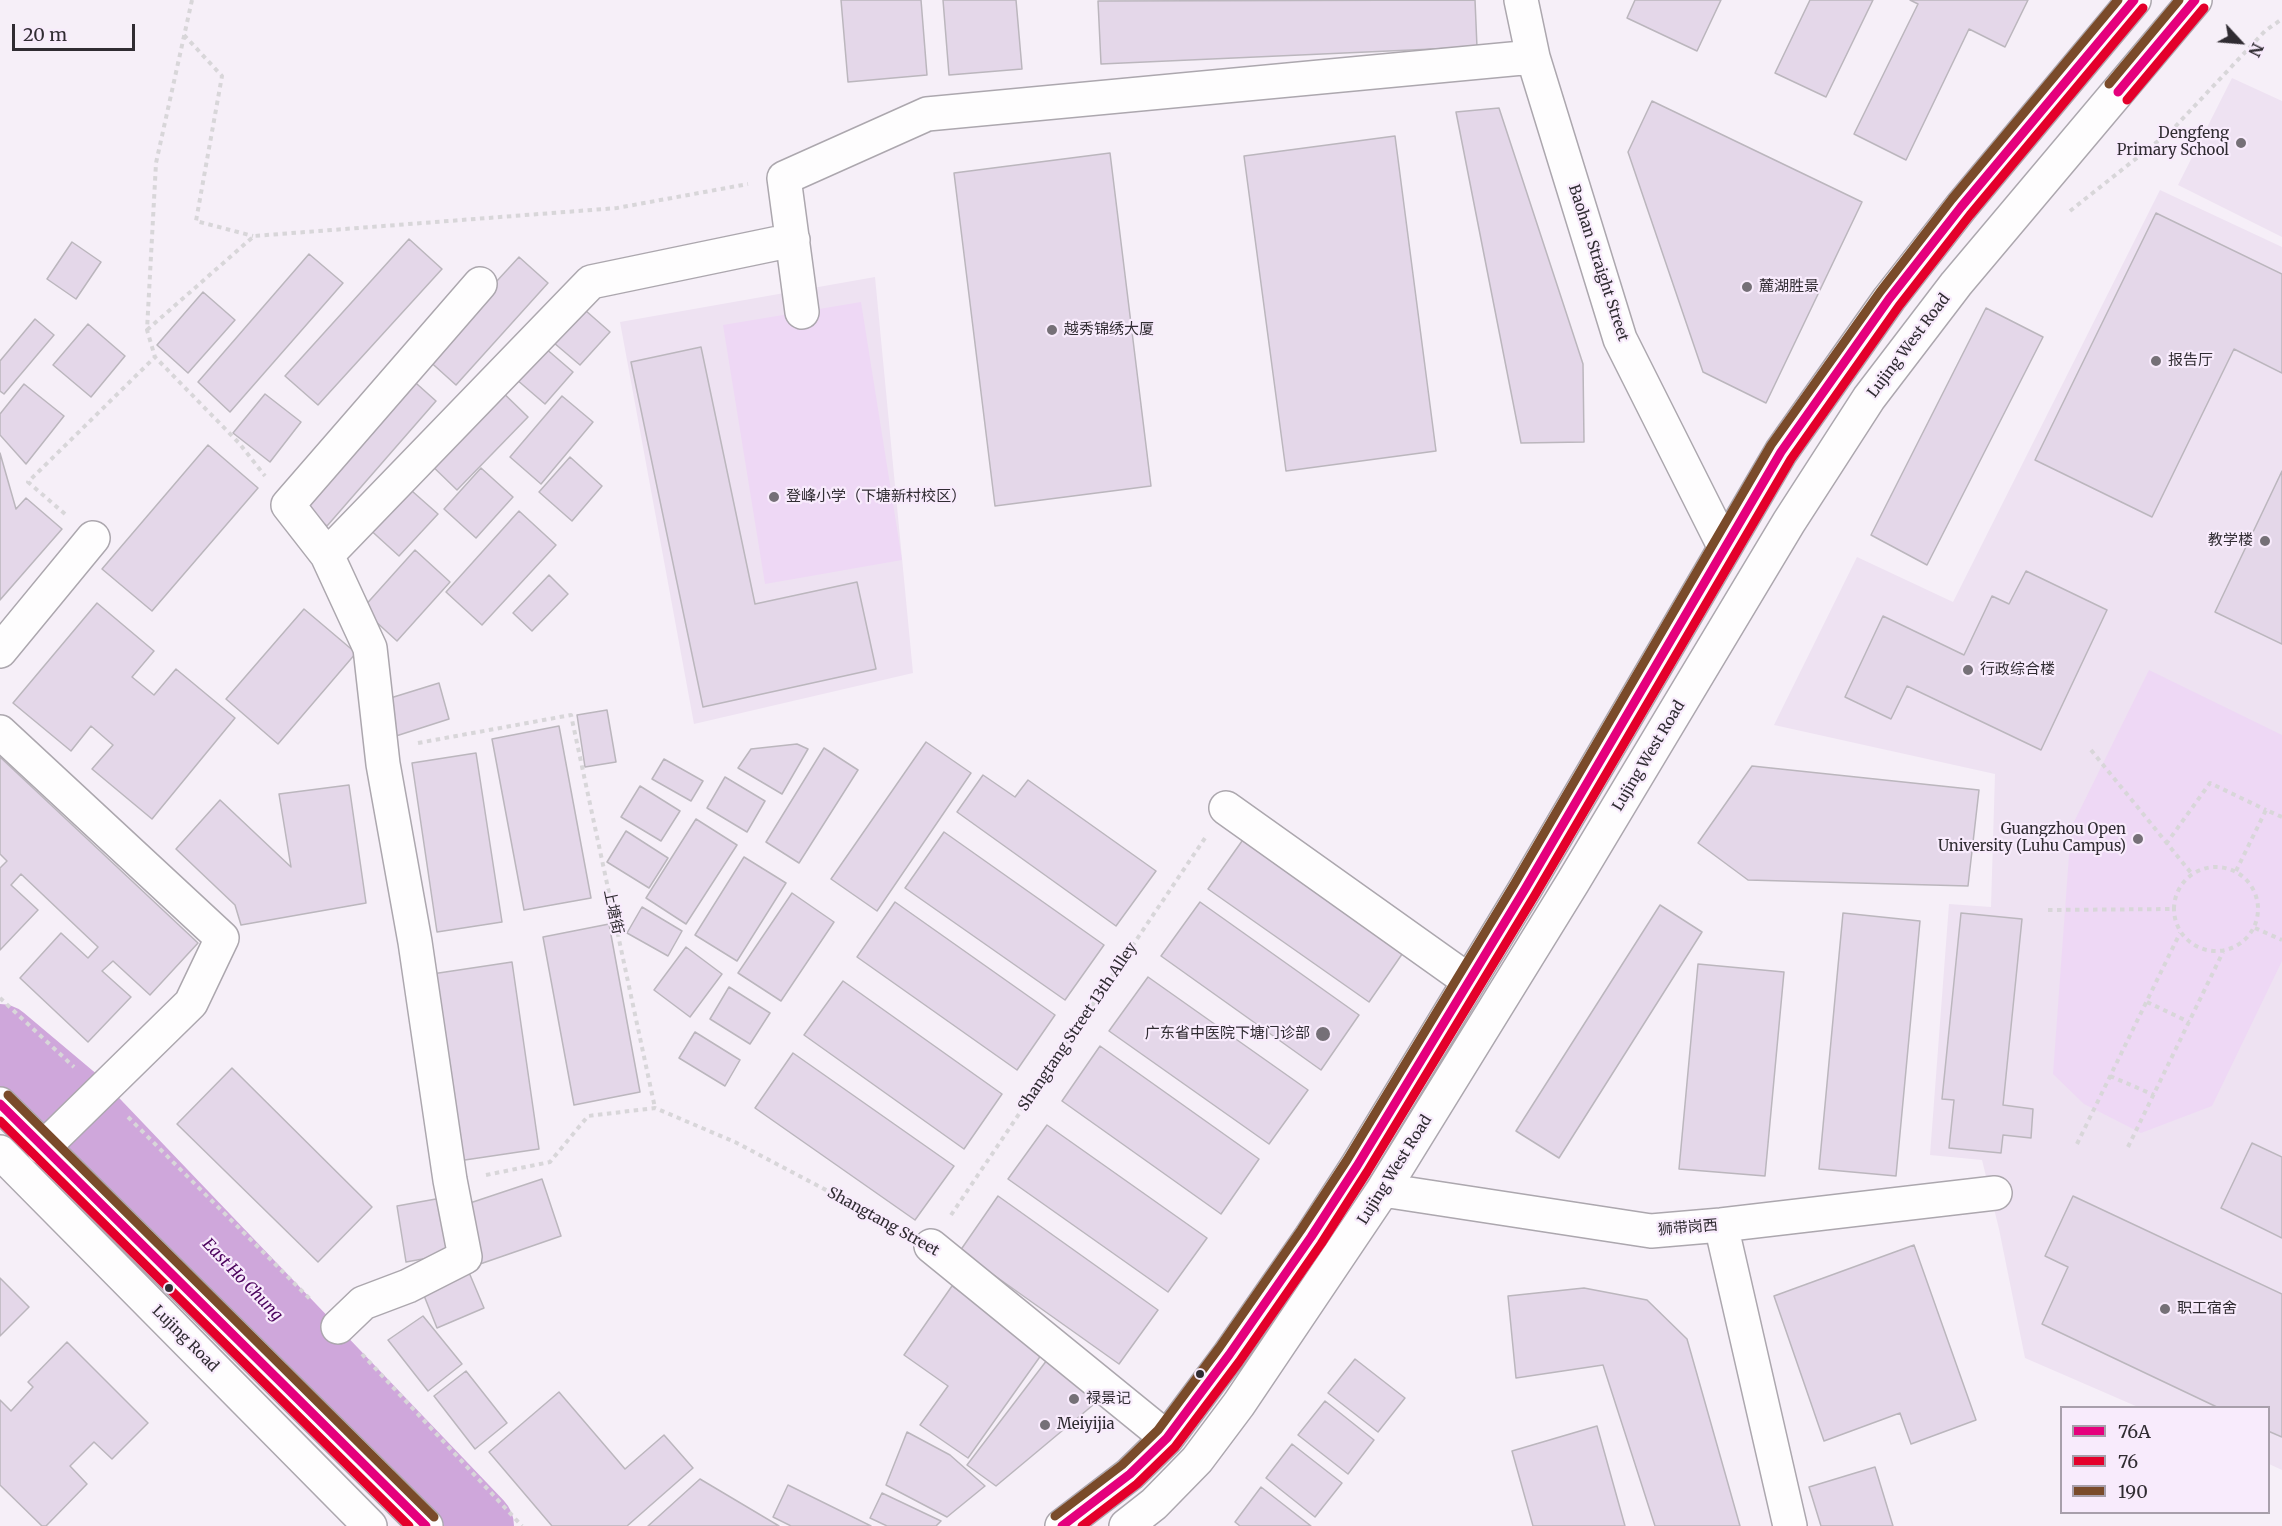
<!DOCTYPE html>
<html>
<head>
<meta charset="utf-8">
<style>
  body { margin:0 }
  #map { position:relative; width:2282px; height:1526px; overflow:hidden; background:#f6eff8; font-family:Merriweather,serif }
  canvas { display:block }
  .legend { position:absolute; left:2060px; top:1406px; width:210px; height:108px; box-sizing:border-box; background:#f8ebfc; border:2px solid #a89fab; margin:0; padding:8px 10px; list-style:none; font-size:18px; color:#302c32 }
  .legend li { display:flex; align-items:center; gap:12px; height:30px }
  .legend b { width:30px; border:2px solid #a89fab }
  .north { position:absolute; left:2210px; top:12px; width:60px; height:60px; -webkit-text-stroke:4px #f8ebfc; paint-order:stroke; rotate:116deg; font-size:16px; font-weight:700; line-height:24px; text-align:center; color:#302c32 }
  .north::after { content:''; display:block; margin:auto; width:21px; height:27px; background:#302c32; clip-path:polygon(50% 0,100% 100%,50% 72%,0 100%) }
  .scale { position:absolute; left:12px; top:24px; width:123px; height:27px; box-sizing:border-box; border:3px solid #302c32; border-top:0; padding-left:8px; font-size:18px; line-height:21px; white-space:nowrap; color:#302c32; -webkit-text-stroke:4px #f8ebfc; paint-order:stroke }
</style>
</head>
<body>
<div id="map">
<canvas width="2282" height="1526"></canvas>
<ul class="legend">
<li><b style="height:8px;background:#e5007d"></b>76A</li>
<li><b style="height:8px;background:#e4002b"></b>76</li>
<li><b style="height:8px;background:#7a4b2a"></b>190</li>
</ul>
<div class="north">N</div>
<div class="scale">20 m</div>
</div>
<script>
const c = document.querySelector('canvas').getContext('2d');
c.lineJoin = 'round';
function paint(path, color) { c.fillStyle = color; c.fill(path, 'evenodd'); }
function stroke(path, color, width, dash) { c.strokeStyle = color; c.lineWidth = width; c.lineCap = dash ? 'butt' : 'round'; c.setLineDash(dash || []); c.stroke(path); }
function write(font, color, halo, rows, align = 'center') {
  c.font = font + ' Merriweather,"Noto Sans SC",serif'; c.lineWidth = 4.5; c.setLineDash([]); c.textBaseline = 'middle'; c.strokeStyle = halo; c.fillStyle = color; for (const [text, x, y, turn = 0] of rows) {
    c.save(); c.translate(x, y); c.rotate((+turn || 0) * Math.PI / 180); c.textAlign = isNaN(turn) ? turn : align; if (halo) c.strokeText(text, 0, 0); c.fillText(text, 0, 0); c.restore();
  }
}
paint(new Path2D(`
  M2232,78L2282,101V237L2178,185Z
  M2160,190L2282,247V1470L2269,1464L2268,1408L2138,1407L2025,1358L1999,1229L1982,1160L1930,1155L1949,904L1991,907L1995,774L1774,725L1857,557L1953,602Z
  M875,277L913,673L694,724L620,322Z`), '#eee2f2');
paint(new Path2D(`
  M861,302L902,560L765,584L723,325Z
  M2149,670L2282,735V961L2212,1106L2141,1133L2084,1104L2053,1074L2071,828Z`), '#eed8f5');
stroke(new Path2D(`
  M0,1041L69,1099L477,1526`), '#cfa7db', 74);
const building = new Path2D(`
  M841,0H921L927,75L848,82Z
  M943,0H1016L1022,69L949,75Z
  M1475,0L1477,47L1101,64L1098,1Z
  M1635,0H1721L1697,51L1627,18Z
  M1810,0H1873L1826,97L1775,73Z
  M1910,0H2028L2005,47L1969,29L1906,160L1854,134L1918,4Z
  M1652,101L1862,202L1766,403L1703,372L1628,152Z
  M1499,108L1583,364L1584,442L1521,443L1456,112Z
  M1395,136L1436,451L1286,471L1244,156Z
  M1110,153L1151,486L995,506L954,173Z
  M2156,213L2282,274V373L2234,349L2152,517L2035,460Z
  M409,239L442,269L318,405L285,376Z
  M72,242L101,262L76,299L47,279Z
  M309,254L343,283L230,412L198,382Z
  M519,257L548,283L456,385L426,358Z
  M203,292L235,320L188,373L157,345Z
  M577,303L610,332L580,365L547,337Z
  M1986,308L2043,337L1927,565L1871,535Z
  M35,319L54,335L4,394L0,391V361Z
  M88,324L125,356L91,397L53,365Z
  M537,341L573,372L545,404L509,373Z
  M701,347L755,604L857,582L876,669L703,707L631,362Z
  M408,376L436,401L327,526L299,502Z
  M493,383L528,417L457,490L423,457Z
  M24,384L64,416L26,464L0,435V414Z
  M265,394L301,422L270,462L233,433Z
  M562,396L593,422L541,484L510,457Z
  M208,445L258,488L152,611L102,569Z
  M0,453L16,509L26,498L62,529L0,600Z
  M570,457L602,486L572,521L539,492Z
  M481,468L513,497L476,538L444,509Z
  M2282,471V644L2215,612Z
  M404,484L438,514L399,556L366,526Z
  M519,511L556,545L482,625L446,592Z
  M415,550L450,582L397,641L362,609Z
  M2026,571L2107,610L2041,750L1907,686L1891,719L1845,697L1883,616L1964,655L1992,596L2009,604Z
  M549,575L568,594L532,631L513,613Z
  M97,603L154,651L132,677L154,695L176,669L235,718L152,819L92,769L113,745L91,726L71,751L13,703Z
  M304,609L356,653L278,744L226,699Z
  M439,683L449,719L396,736L384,700Z
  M607,710L616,762L585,767L577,715Z
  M559,726L591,898L524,910L492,739Z
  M926,742L971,773L877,911L831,879Z
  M797,744L808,749L782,794L738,768L751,749Z
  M824,748L858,770L799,863L766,842Z
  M476,753L502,922L437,932L412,763Z
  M0,757L198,943L150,995L113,961L102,971L131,997L88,1042L20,978L61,933L88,958L98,947L21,874L11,885L38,910L0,950V868L7,861L0,854Z
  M664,759L703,781L691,801L652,779Z
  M1752,766L1979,790L1968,886L1748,880L1698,843Z
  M983,775L1015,797L1028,780L1156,871L1116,926L957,812Z
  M725,777L765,801L747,832L707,808Z
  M349,785L366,903L241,925L235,905L176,849L220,800L291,867L279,794Z
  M640,786L680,811L661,841L621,817Z
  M696,819L737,845L686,924L646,898Z
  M626,831L668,858L649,888L607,862Z
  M944,832L1104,945L1065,1000L905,888Z
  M1247,834L1407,947L1369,1002L1208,889Z
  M744,857L786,883L737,961L695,935Z
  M792,893L834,922L781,1001L738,973Z
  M895,902L1055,1015L1017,1070L857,957Z
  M1200,902L1359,1015L1321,1070L1161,956Z
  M1660,905L1702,932L1559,1158L1516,1131Z
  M642,907L682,931L668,956L627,933Z
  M1843,913L1920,921L1896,1176L1819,1169Z
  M1961,913L2022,919L2003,1105L2033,1109L2031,1138L2003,1135L2001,1153L1949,1148L1954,1100L1942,1099Z
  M609,924L640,1092L574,1105L543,937Z
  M686,947L722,974L690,1017L654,990Z
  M512,962L539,1149L458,1161L432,974Z
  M1698,964L1784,972L1765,1176L1679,1169Z
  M1148,977L1308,1090L1269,1144L1109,1031Z
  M843,981L1002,1094L964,1149L804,1035Z
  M729,987L770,1013L750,1044L710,1019Z
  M695,1032L740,1060L725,1086L679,1058Z
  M1100,1046L1259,1159L1221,1214L1062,1101Z
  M793,1053L954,1166L915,1220L755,1108Z
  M232,1068L372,1207L318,1262L177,1124Z
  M1047,1125L1207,1238L1168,1292L1008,1179Z
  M2252,1143L2282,1157V1238L2221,1208Z
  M542,1179L561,1236L480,1264L461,1206Z
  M998,1196L1158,1310L1119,1364L960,1251Z
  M2073,1196L2282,1294V1437L2268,1431V1408H2219L2042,1324L2068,1267L2045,1256Z
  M447,1197L456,1253L406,1262L397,1206Z
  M1914,1245L1976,1420L1911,1444L1900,1413L1824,1441L1774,1296Z
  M465,1263L484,1308L437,1328L419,1283Z
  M0,1278L29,1307L0,1336Z
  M952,1286L1044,1351L968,1458L920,1425L948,1386L904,1355Z
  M1584,1288L1647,1300L1687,1339L1740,1526H1655L1603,1365L1516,1378L1508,1296Z
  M423,1316L462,1364L428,1391L388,1340Z
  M67,1342L148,1423L112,1459L94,1442L70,1466L87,1484L46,1526H42L0,1485V1400L11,1411L33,1387L28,1382Z
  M1355,1359L1405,1398L1378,1432L1328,1393Z
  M1047,1360L1099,1400L996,1486L967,1465Z
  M466,1371L507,1423L475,1449L434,1396Z
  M559,1392L625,1469L664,1435L693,1468L627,1526H552L489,1452Z
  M1325,1401L1374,1440L1348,1474L1298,1435Z
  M1597,1426L1625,1526H1533L1512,1451Z
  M907,1432L950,1455L985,1486L947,1517L886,1485Z
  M1292,1444L1342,1483L1315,1517L1266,1478Z
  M1875,1467L1893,1526H1821L1809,1487Z
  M700,1479L779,1526H648Z
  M788,1485L871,1526H791L773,1517Z
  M1261,1487L1311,1526H1240L1235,1522Z
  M882,1493L941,1521L936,1526H887L870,1518Z`);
paint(building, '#e4d7e9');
stroke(building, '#bbb6bd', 1.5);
const minor = new Path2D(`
  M1521,0L1533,57L1620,339L1724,546
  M802,312L784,178L927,114L1533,57
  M327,555L591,282L793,240
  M0,651L93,538
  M0,732L222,938L191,1003L43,1148
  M1226,808L1469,981
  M0,1104L426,1526
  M0,1152L370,1526
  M1383,1190L1651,1231L1721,1225L1995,1193
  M1721,1225L1790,1526
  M931,1246L1167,1438
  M338,1327L363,1303L408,1286L465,1257L450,1180L415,942L383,764L370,648L327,555L288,505L480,284
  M1062,1526L1130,1474L1167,1438L1229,1355L1311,1237L1357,1166L1525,889L1781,452L1889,299L1961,207L2134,0
  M1126,1526L1154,1504L1197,1460L1239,1404L1383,1190L1573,882L1789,522L1869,398L1956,284L2195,0`);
stroke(minor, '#aca7ae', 36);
stroke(new Path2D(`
  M192,0L156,163L147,330L155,357L239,443L265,476
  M184,35L222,76L196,221L253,236
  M2070,211L2172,130L2265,31L2282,19
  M147,330L254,236L617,208L748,184
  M65,514L28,482L155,357
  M418,743L571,715L655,1108
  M2091,750L2192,874
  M2166,844L2210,783L2266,810
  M2174 909a42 42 0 1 1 84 0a42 42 0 1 1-84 0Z
  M2236,871L2266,810L2282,817
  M2048,910L2173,909
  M2255,928L2282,940
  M0,998L74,1067
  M2147,1002L2189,1022
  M2110,1076L2154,1095
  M128,1117L312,1301
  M2077,1144L2180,933
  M2128,1147L2223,952
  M486,1175L550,1162L588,1116L655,1108L735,1142L898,1228
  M951,1215L1205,838
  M362,1354L522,1526`), '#d8d6d9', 4, [4.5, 4.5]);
stroke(minor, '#fefdfe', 33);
stroke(new Path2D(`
  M2118,92L2195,0
  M0,1104L426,1526
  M1062,1526L1130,1474L1167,1438L1229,1355L1311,1237L1357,1166L1525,889L1781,452L1889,299L1961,207L2134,0`), '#e5007d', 9);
stroke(new Path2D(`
  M2127,100L2204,8
  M0,1121L409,1526
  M1082,1526L1137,1484L1175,1447L1239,1362L1321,1244L1367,1172L1535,895L1791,459L1899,306L1970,215L2143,8`), '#e4002b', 9);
stroke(new Path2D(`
  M2109,84L2179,0
  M8,1095L434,1517
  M1055,1516L1122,1465L1158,1430L1219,1348L1301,1230L1347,1160L1515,883L1771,445L1880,292L1952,199L2118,0`), '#7a4b2a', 9);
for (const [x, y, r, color] of [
  [2241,143,6,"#757077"],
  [1747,287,6,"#757077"],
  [1052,330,6,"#757077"],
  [2156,361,6,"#757077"],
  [774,497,6,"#757077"],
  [2265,541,6,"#757077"],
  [1968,670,6,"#757077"],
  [2138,839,6,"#757077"],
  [1323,1034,8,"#757077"],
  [169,1288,5,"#302c32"],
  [2165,1309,6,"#757077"],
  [1200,1374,5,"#302c32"],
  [1074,1399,6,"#757077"],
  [1045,1425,6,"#757077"]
]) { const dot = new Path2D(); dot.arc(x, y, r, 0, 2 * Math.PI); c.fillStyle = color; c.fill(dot); stroke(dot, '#f8ebfc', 2); }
write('15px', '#302c32', '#f8ebfc', [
  ["Dengfeng",2229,134,"right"],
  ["Primary School",2229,151,"right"],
  ["麓湖胜景",1759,287],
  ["越秀锦绣大厦",1064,330],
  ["报告厅",2168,361],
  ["登峰小学（下塘新村校区）",786,497],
  ["教学楼",2253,541,"right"],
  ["行政综合楼",1980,670],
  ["Guangzhou Open",2126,830,"right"],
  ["University (Luhu Campus)",2126,847,"right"],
  ["广东省中医院下塘门诊部",1310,1034,"right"],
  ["职工宿舍",2177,1309],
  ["禄景记",1086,1399],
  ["Meiyijia",1057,1425]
], 'left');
write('15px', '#302c32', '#f8ebfc', [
  ["Baohan Straight Street",1598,263,72],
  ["Lujing West Road",1909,346,-53],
  ["Lujing West Road",1649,756,-59],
  ["上塘街",613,912,78],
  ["Shangtang Street 13th Alley",1078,1027,-56],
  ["Lujing West Road",1395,1170,-58],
  ["Shangtang Street",883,1222,29],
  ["狮带岗西",1688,1228,-5],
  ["Lujing Road",185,1339,45]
]);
write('italic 16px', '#4b025c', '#f8ebfc', [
  ["East Ho Chung",242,1280,46]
]);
</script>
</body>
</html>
